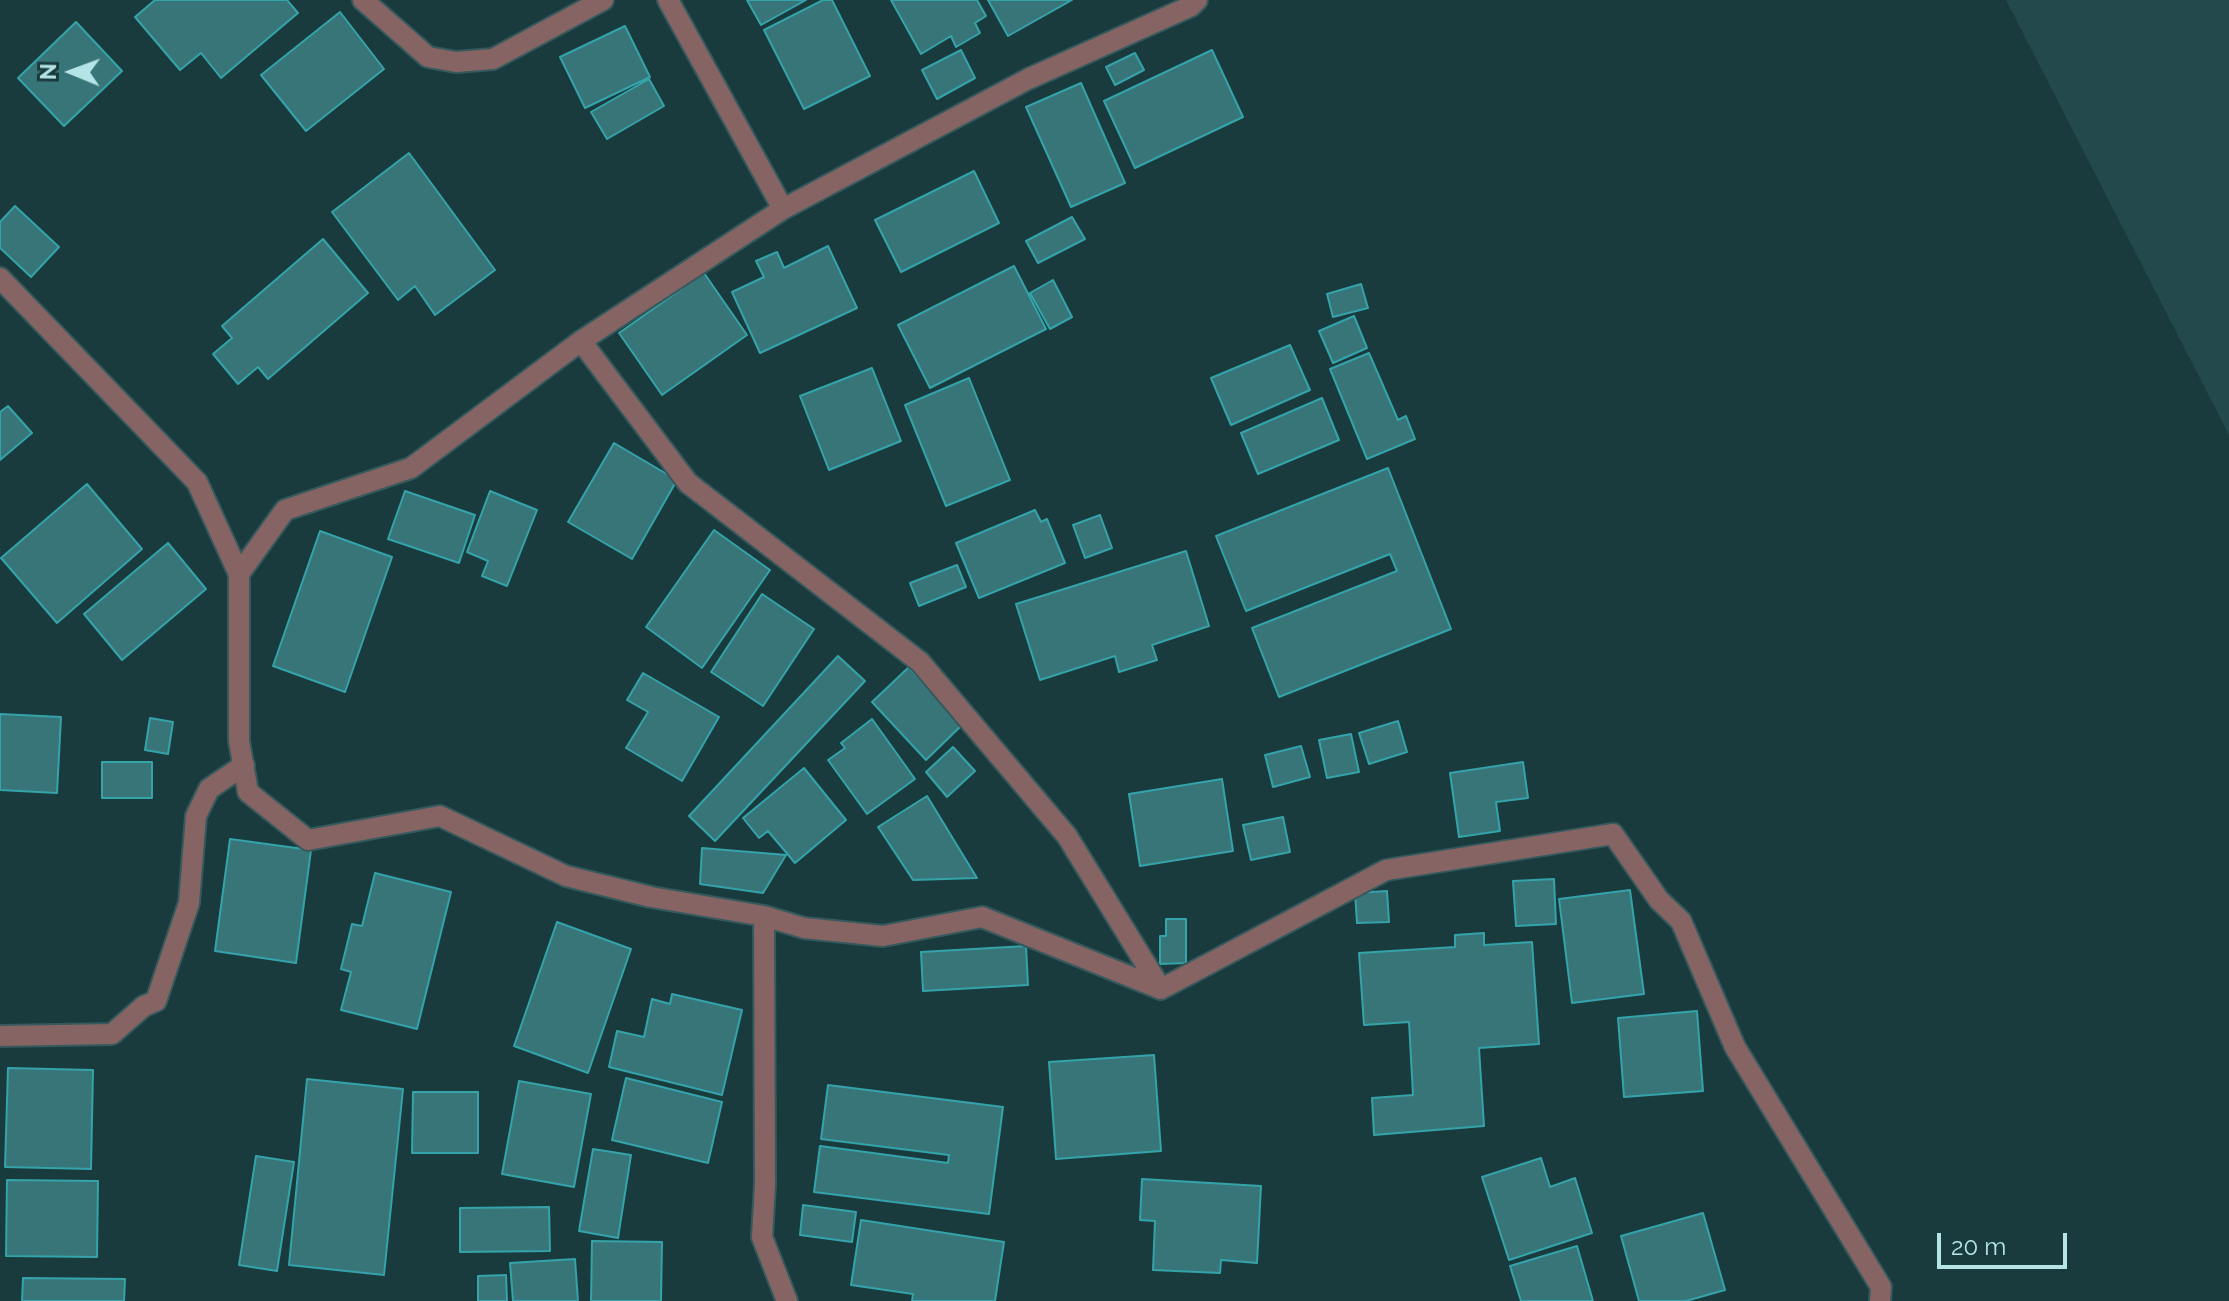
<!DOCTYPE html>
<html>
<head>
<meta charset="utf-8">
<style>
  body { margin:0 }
  #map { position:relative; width:2229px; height:1301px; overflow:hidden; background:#193b3d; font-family:Raleway,sans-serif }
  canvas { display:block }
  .north { position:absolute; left:32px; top:32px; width:80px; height:80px; -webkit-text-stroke:6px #193b3d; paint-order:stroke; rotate:271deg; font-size:22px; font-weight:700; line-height:32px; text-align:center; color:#b5e4e7 }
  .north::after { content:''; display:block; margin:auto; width:28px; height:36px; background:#b5e4e7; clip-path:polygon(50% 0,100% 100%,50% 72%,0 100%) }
  .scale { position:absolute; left:1937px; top:1233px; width:130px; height:36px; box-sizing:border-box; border:4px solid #b5e4e7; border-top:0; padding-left:10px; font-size:24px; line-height:28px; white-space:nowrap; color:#b5e4e7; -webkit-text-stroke:6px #193b3d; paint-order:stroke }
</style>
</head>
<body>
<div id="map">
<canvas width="2229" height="1301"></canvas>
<div class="north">N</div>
<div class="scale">20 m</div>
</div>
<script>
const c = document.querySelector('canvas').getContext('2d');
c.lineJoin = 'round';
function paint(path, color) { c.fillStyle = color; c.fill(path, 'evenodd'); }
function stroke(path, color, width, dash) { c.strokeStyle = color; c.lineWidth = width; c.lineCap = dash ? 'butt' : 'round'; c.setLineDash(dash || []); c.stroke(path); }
paint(new Path2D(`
  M2006,0H2229V435Z`), '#24494c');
const building = new Path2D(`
  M155,0H287L298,13L221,78L201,53L180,70L135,17Z
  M747,0H806L761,25Z
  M823,0H832L870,76L804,109L764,30Z
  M891,0H977L986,16L975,23L980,33L956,47L951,36L921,54Z
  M988,0H1072L1008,36Z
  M340,12L384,69L306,131L261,75Z
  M76,22L122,71L64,126L18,78Z
  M625,26L650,77L585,108L560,57Z
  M961,50L975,78L937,99L922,70Z
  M1212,50L1243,117L1135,168L1104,101Z
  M1135,53L1144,70L1115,85L1106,67Z
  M649,79L664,106L607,139L591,112Z
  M1081,83L1125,183L1071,207L1026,107Z
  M409,153L495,270L435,315L415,286L398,300L332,212Z
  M974,171L999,223L901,272L875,220Z
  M15,206L59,247L31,277L0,248V222Z
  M1072,217L1085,239L1038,263L1026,241Z
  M323,239L368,293L268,379L258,367L238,384L213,354L232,338L222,326Z
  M828,246L857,308L760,353L732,292L764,277L756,261L777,252L784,268Z
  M1014,266L1046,329L930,388L898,325Z
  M704,273L747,335L662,395L619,333Z
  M1053,280L1072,317L1050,329L1030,293Z
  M1361,284L1368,308L1333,317L1327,294Z
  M1354,316L1367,348L1333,363L1319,331Z
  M1290,345L1310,390L1231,425L1211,378Z
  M1369,353L1398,420L1406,416L1415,439L1367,459L1330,369Z
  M872,368L901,441L829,470L800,396Z
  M969,378L1010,480L946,506L905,405Z
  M1322,398L1339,440L1258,474L1241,433Z
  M8,406L32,433L0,460V412Z
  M614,443L677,480L632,559L568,522Z
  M1388,468L1451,629L1279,697L1252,628L1397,571L1390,554L1246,611L1216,536Z
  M87,484L142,549L57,623L1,558Z
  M405,491L475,515L459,563L388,539Z
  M490,491L537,510L507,586L482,576L488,561L467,552Z
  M1035,510L1041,522L1047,519L1065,563L979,598L956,543Z
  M1100,515L1112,548L1085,558L1073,525Z
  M714,530L770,570L702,668L646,627Z
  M320,531L392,557L345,692L273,666Z
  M168,543L206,589L122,660L84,614Z
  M1186,551L1209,626L1152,645L1157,660L1119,672L1115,656L1040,680L1016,604Z
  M957,565L966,587L919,606L910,583Z
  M762,594L814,629L763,706L711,672Z
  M838,656L865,681L715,841L689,816Z
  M909,667L962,725L926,760L872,702Z
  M643,673L719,717L682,781L626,748L648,712L627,700Z
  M0,714L61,717L57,793L0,790Z
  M150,718L173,722L168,754L145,750Z
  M872,719L915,779L867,814L828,760L845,748L841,743Z
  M1398,721L1407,752L1369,764L1359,733Z
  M1351,734L1359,772L1327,778L1319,740Z
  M1301,746L1310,777L1273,787L1265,755Z
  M953,747L975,771L947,797L926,772Z
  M102,762H152V798H102Z
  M1523,762L1528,798L1496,802L1500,831L1459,837L1450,773Z
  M804,768L846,820L795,863L768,831L759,838L743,818Z
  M1222,779L1233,851L1140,866L1129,794Z
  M927,796L977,878L913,880L878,827Z
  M1283,817L1290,852L1251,860L1243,825Z
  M230,839L311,850L296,963L215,951Z
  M702,848L786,855L763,893L700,884Z
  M375,873L451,892L417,1029L341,1010L351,972L341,969L352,924L362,926Z
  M1554,879L1556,924L1516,926L1513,881Z
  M1630,890L1644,994L1572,1003L1559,899Z
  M1387,891L1389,922L1357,923L1355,893Z
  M1166,919H1186V963L1160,964V936H1166Z
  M557,922L631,949L588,1073L514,1046Z
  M1484,933V945L1532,942L1539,1044L1479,1048L1484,1126L1374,1135L1372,1098L1413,1095L1409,1022L1364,1025L1359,953L1455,947V935Z
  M1026,946L1028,985L923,991L921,952Z
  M672,994L742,1010L722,1095L609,1067L617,1031L644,1037L652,999L670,1004Z
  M1697,1011L1703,1091L1624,1097L1618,1018Z
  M1154,1055L1161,1151L1056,1159L1049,1062Z
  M8,1068L93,1070L91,1169L5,1167Z
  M626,1078L722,1102L708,1163L612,1140Z
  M307,1079L403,1089L384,1275L289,1265Z
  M519,1081L591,1094L574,1187L502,1174Z
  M828,1085L1003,1107L989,1214L814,1192L820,1146L948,1163L949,1155L821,1139Z
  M413,1092H478V1153H412Z
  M593,1149L631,1155L618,1238L579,1231Z
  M256,1156L294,1162L277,1271L239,1265Z
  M1541,1158L1550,1187L1575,1178L1592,1233L1509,1260L1482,1177Z
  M1142,1179L1261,1186L1257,1263L1221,1260L1220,1273L1153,1270L1155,1221L1140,1220Z
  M7,1180L98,1181L97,1257L6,1256Z
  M803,1205L856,1212L852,1242L800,1235Z
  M549,1207L550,1251L460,1252V1208Z
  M1703,1213L1725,1290L1686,1301H1639L1621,1236Z
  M861,1220L1004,1242L995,1301H912L913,1294L851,1285Z
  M592,1241L662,1242L661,1301H591Z
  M1577,1246L1593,1301H1521L1510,1266Z
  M575,1259L578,1301H513L510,1263Z
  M506,1275L507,1301H478V1276Z
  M23,1278L125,1279L124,1301H22Z`);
paint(building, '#387579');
stroke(building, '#34a3aa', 2);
const minor = new Path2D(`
  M363,0L428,57L456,62L493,59L603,0
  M668,0L783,209
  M0,278L197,482L239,574V741L248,792L308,840L440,816L566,876L651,897L764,916L804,928L883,936L982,917L1161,989L1386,870L1613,834L1659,900L1681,921L1735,1047L1881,1287L1880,1301
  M581,341L688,483L920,662L1067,836L1161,989
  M239,574L285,510L411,468L581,341L783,209L1028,79L1191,6L1197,0
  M764,916L765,1184L762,1237L787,1301
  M0,1036L112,1034L144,1006L156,1001L189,903L196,816L209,789L244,765`);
stroke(minor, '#35595c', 24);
stroke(minor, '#866463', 20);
</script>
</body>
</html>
